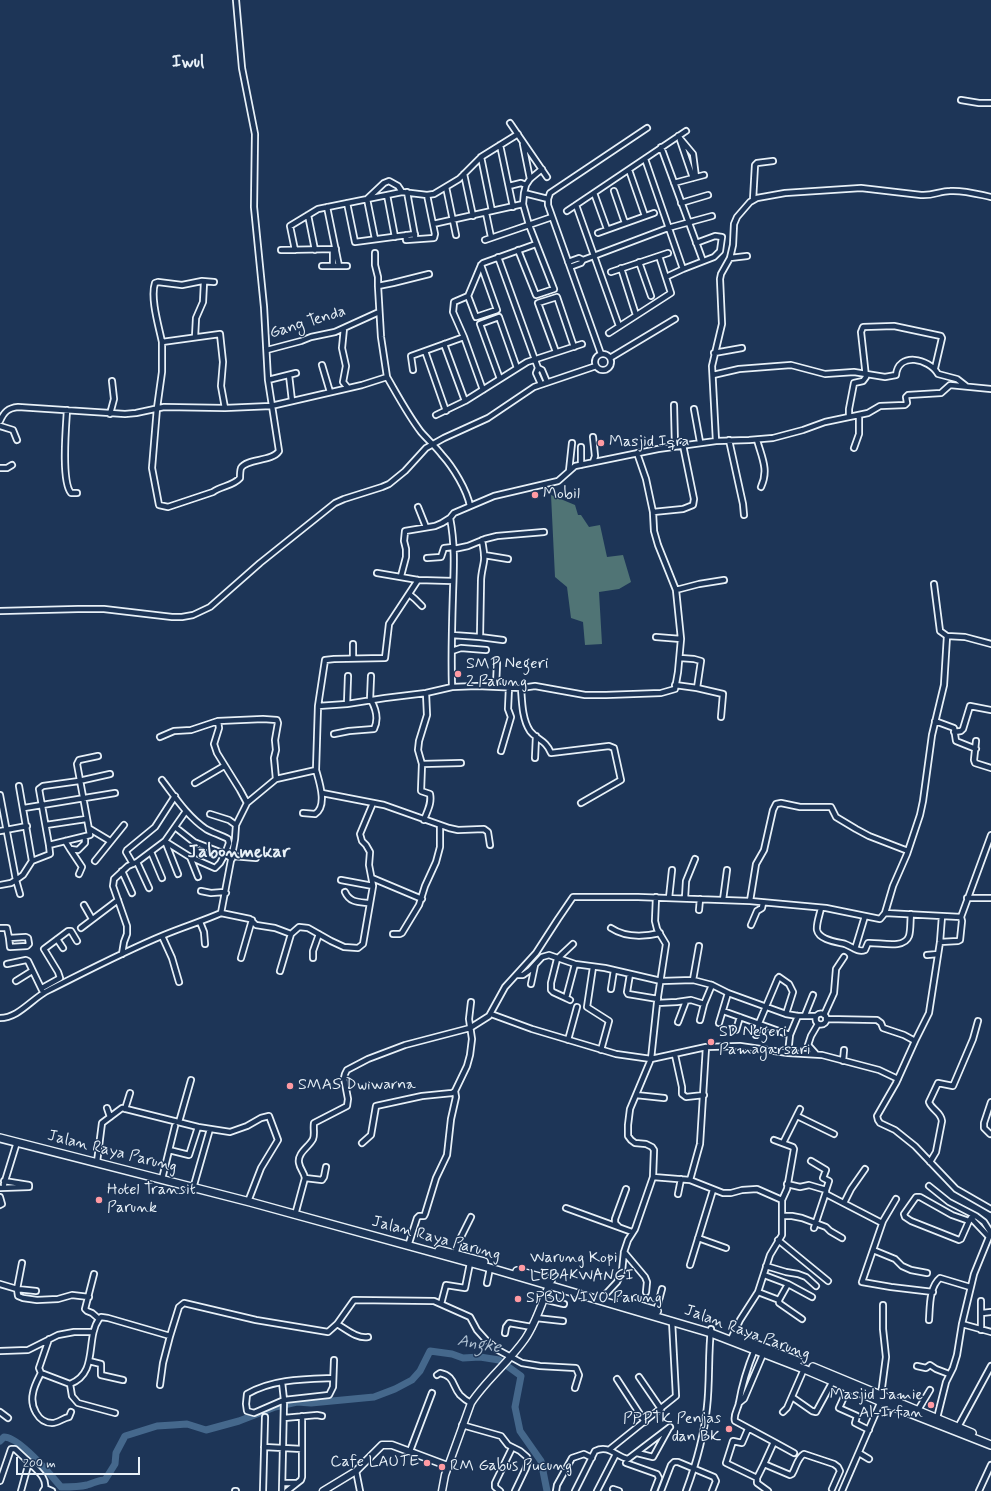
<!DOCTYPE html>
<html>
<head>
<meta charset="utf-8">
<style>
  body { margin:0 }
  #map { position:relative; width:991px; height:1491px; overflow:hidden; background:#1d3557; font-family:Mynerve,sans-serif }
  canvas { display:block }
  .scale { position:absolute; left:16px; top:1457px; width:124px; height:18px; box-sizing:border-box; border:2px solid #e8f1f8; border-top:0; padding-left:5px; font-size:12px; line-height:14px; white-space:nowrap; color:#e8f1f8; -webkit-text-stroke:3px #1d3557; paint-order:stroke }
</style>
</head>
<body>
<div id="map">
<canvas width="991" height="1491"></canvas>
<div class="scale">200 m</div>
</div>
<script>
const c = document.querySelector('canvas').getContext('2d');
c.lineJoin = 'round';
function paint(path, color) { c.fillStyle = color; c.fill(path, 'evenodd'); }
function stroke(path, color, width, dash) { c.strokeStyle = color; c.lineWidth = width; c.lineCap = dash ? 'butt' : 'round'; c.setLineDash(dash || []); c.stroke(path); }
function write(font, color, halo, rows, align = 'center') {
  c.font = font + ' Mynerve,sans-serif'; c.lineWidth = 3; c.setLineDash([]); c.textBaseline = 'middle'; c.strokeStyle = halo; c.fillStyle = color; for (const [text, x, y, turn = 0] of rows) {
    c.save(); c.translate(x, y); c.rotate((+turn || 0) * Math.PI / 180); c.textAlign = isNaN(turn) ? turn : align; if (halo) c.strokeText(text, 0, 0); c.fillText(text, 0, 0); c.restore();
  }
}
paint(new Path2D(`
  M551,495L575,505L578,515H581L589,527L600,525L607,557L623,555L631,582L619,589L599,592L602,644L585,645L583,622L571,618L567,587L555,577Z`), '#507475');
stroke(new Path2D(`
  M0,1441L4,1437C19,1437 51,1475 61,1487C69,1487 79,1487 87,1485C94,1483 98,1480 105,1480L115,1464L116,1453L125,1436L157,1426L173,1425L187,1424L206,1430L239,1421L275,1407L297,1402L311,1403L374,1397L395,1389L412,1380L420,1371L430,1351L452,1354L463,1358L480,1357L499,1360L521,1376L515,1407L520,1431L541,1461L547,1491`), '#45688c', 7);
const minor = new Path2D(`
  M961,100L979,103H991
  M510,123L547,177
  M678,136L693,154L696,177
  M680,140L693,178
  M523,144L530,179
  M500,145L513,207
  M661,147L703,261
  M481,157L492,211
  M645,159L683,269
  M629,170L645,216
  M464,174L473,216
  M674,183L704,175
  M509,186L521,183L526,185
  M446,187L456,235
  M614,191L625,223
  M407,192L415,236
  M524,193L548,199
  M594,193L607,229
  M387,195L395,237
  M753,200L755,165L757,163L773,161
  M347,203L355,242L415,234
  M681,203L708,195
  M576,205L619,326
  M327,207L339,266
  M567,211L686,131
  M486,213L491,237
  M308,215L315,250
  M433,224L523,204
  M598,233L654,213
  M406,235V240L434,238L435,234L427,195
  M375,239L367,199L384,183L389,181L398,186L402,192
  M485,240L552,217
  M333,249V266
  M281,250L336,249
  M295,250L290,226L318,209L402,192L427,195L434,194L459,179L481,157L518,134
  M518,250L536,295L554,289L529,225L523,204L524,193L526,185L530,179L542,169
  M375,253V265L378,277V286L381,337L387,377
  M498,257L538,368L536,373L541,384
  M730,258L747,256
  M568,262L579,258L583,260
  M639,262L651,296
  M481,265L497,310L476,317L468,296L481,265L483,263L536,244
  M322,266H347
  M570,267L581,263L583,260L668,228L712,216
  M621,268L636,315
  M611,272L668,253
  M666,277L683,269L714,257L720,251L722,237L715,236L696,243
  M378,286L393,283L429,274
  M468,296L454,302L453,312L464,337L483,390
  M344,328L342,348L346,366L343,382L348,388
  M609,333L671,293L659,256
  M195,337L196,318L203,302L204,282
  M162,342C159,327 150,298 155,283L158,282L182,285L202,281L214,282
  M444,344L465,401
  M267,350L301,341L311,337L335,332L379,312
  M425,351L446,411
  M556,352L538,303L557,297L574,347
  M714,353L742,348
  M595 362a8 8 0 1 1 16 0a8 8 0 1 1-16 0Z
  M601,354L548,205V199L550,193L647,128
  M610,358L675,319
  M322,365L330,392
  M538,368L542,370L547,382
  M413,370L411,356L464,337
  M289,375L292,401
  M713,375L739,369L791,365L825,374L854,372L885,377L896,375C898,352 929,358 938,374L957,379L966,386
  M500,379L480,324L499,317L517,368
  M268,380L296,373
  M674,405L675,446
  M225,408L221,386L223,362L220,334L162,342V372L157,408L152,468L159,505L168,507L213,492C221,486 233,486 240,478C240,475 240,471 241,468C247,458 272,462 279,451L268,380L264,307L254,207L255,134L242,68L236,0
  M694,409L700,442
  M67,410C66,427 61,481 71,493H77
  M110,414L114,399L112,381
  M436,415L465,401L527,362L582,344
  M849,417V409L854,383L863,381L866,377L861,332L863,327L894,326L941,336L942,338L935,368
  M0,421C4,412 8,408 18,407L125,414L136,413L164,407L225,408L271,406L362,385L387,377C398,396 408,415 421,432C428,440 436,447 442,455C453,467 467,490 470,506
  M0,426L13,430L17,440
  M729,440L743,504L744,515
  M757,440C762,458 769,470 761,487
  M716,441L749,440L773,438L803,430L825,422L868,413L880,406L905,405L907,403L906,397L908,395L941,393L950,385L991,389
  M854,448L859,434V415
  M593,462L595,456L593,437
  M581,465V447
  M0,468H7L12,465
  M569,471L572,443
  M418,507L426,527
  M653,512L683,509L693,505L694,499L683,445
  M482,540C483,547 485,554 484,561C483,568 481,574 481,581L480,637L503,640
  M454,549L468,546L485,539L497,536L544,532
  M484,555L508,559
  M427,558L441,557L444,548L453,547
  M377,573L418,580L453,581
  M401,576L406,557V549L404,541L405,531L435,526L442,523L450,518
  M934,584L940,631L947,636L965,637L991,644
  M676,590L699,584L724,580
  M409,594L415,599L422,606
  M0,611L78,609H104L172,617H182L193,615L210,607L260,563L335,503L344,499L382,487L389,484L405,471L426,448L444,438L488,418L534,387L596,366
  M452,635L480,637
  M656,637L681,639
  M452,651L461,648L486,650
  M353,658V644
  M680,658L694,659L701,661L697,688
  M675,685L697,688L723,694L721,717
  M496,686L497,663
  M452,687L477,686L521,688L535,686L585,695H606L661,693L675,689L678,672L681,639L676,590L658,545L654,531L653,512L646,479L637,453
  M521,688C522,701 522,719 530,731C537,740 546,740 551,753L609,746L614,748L621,780L581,803
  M370,700L371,676
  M347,704L348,676
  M318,706L325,660L334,659L385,658L389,624L418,580
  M935,721L954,728L956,741L976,749
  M954,732L961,731L963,729L970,706L991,710
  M334,734L349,731L374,729C379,719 376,709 371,700
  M160,737L174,731L191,730L218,721
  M976,741L974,760L975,763L991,768
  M501,751L511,717L508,709L509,687
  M535,758L536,736
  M422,764L461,763
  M162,780C175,797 188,817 206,829C213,833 221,835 228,839L229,843L225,854L232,859
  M195,783L224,766
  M19,786L32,861
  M322,793L384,805L449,828L458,830L484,829L488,832L490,845
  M0,795L16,880L20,894
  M247,803L240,790L217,753L214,744L219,728L218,721L263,719L277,720L278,723L275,740L276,750L274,758L276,779
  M24,808L115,793
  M303,813L315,814C328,806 319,781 316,770
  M210,814L229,820L236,825
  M424,820C427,811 432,804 430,794L421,791L422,764L418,750L419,741L427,715L426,693
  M46,825L86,819
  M90,829L110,841
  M0,831L27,826
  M991,835L961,917L942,916L940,942L929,1013L915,1041L896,1083L877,1116L878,1120L880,1123L895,1130L915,1146L956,1189L991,1209
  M65,841L70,849L78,850L85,843V837
  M165,841L178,874
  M166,842L190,857L215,868L220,863L225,854L194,842L175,827
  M49,845L39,789L43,786L79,781L110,774
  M70,849L82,867L79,874
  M151,852L162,878
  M232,856L256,858
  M190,857L198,877
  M95,861L124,825
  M137,862L149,888
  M133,864L126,852L127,850L155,827L175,796
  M122,871L132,893
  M372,878L422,899
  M341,880L373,886
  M0,885L11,883L16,880L23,875L32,861L50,854L49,845L90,835L77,764L79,760L98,756
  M201,891L211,893L224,892L226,893
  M345,892C350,903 359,902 369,903
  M669,898L672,870
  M685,898L686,881L695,859
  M967,898H991
  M723,900L727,870
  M750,901L756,864L764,850L773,810L776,804L781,803L800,807H831L836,817L856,829L869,836L908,851
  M84,905L92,919
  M821,908C820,914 816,924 817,930C819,940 837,942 845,944C851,946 858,953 865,950L868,943C879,942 904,950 909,936C911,929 910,921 911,914
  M699,910L700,899
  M221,913L250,919L256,925L275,928L291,934L299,927L308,928L331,941L344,947L358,948L363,944L373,886L369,865L370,852L366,845L362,841L360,834L373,803
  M885,913L893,886L907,854L920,815L923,801L932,735L944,685L947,636
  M200,922L204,932L205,944
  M751,925L757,911L762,908L763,903
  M0,928H7L9,938
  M81,928L118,900
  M611,928C626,938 643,937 660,933
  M393,934H400L402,933L419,905L425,886L436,862L440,847V826
  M162,936L172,958L179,982
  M26,937L28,938L29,944L27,946L10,947L9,938Z
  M57,939L63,948
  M940,942L958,941L960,940L962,921L961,917
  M855,949L865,916
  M122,954L124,942L127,934V926L113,886L114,879L128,866L137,862L165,841L186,811
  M927,955L938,954
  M241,958L252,920
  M313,958V951L319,934
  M7,964L26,960L28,961L42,990
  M593,967L587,1007L609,1021L601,1050
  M280,971L291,934
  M630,974L627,992L628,994L658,999
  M517,975H523L530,970L542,957L549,955L575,964L605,968L661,981L693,980L712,985L728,993L786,1014L798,1016H816
  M693,980L699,946
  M16,981L32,971
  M531,984L535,965
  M42,988L60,978L58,972L44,949L68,931H71L77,941
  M611,989L614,970
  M566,998L553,992L551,990V983L557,959L573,944
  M570,1000L566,998L575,964
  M657,1003L677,1002L691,1000L704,1004
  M723,1011L790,1035
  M815.5 1019a5.5 5.5 0 1 1 11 0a5.5 5.5 0 1 1-11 0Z
  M491,1014L532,1029L616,1054L651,1059L706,1047L740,1046L788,1053L822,1055L879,1070L898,1079
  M805,1015L813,995
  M824,1015L834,993L836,969L844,957
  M0,1018C19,1018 32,998 49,990C87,971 125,951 164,935C183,927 203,921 221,913L235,839L236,825L247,803L276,779L316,770L318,706L347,704L385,698L426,693L452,687C451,655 452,623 453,592C454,567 455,543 450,518L454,513L494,496L558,481L575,466L658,449L716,441L712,366L722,324L720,279L721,274L730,258L733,245L734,224L737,217L750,202L757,198L785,193L861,188L921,195C933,196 940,191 950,191C964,190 977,194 991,197
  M826,1019L877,1020L881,1023L883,1028L904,1035L915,1041
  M700,1020L704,1004L712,985
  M678,1022L686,1001
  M719,1023L728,993
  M736,1030L740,1017
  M756,1035L759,1023L778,978L779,977L789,984L793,992L786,1014
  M568,1040L577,1007
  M788,1053L790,1035L798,1016
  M816,1054L808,1045L811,1036L818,1024
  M675,1055L682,1087V1094L686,1097L704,1095
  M843,1061L844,1050
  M636,1095L664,1098
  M107,1108L110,1117
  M125,1109L130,1093
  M797,1116L834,1134
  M179,1122L191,1080
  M990,1134L984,1128V1123L991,1102
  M774,1140L793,1147L794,1149L787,1189L782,1200
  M362,1143L371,1135L376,1106L422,1096L452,1093L455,1091L467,1066L470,1055L472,1039L469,1019L471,1002
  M783,1143L800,1109
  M169,1150L189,1155L198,1127
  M97,1162L102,1123L122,1108L198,1127L230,1132L247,1126L261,1118L269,1116L278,1140L261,1168L249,1199
  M930,1162L936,1152L942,1121C941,1112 932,1110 929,1102L938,1083L953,1086L973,1039L978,1021
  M653,1177L690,1180L723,1193H731L742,1190L757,1189L782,1200V1235L770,1255L758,1292L740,1320L732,1337
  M305,1178L322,1180L324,1177L326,1167
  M162,1179L175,1126
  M690,1180L700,1144L706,1047
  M4,1184L17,1142
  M787,1184L800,1187L809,1185L826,1190L829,1181L823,1178L826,1170L811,1161
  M194,1185L210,1129
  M929,1186L949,1202L976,1216
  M0,1188L29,1187V1185L4,1181
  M678,1194L681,1179
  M826,1194L882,1223
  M0,1197L2,1204L0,1205
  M896,1199L883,1221L862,1282L891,1287L933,1292
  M844,1203L851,1189L865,1169
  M566,1208L632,1232
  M295,1215L305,1178C304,1172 300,1169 299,1163C297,1153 309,1147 313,1139C315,1134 313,1129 314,1123L347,1106L348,1099L344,1078L345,1074L347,1070L368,1059L405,1045L470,1028L489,1016L505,987L536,953L558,919L573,897H638L750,901L826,908L880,919L885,913L942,916
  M782,1216H792L802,1218L826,1227L830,1231L842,1238
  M971,1218L989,1237
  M969,1221L961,1239L959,1240L911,1221L905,1217L904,1214L916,1197H920L952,1215L969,1221L971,1218L976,1216L984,1222L991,1233
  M619,1227L615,1223V1219L626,1189
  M814,1228L826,1192
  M698,1238L726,1248
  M778,1240L828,1281
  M409,1243L417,1218L419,1216H424L425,1214L436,1178L447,1155L451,1119L456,1097L455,1091
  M873,1250L895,1259L902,1266L911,1270L927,1273
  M624,1252L645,1277L647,1282L646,1292
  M455,1254L460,1239L471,1217
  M22,1263L17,1289L36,1291
  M690,1265L713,1190
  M766,1266L786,1272L798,1274L806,1277L816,1286
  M764,1275L788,1284L812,1297
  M487,1283L490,1268
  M0,1284L17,1289L18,1296L23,1298L37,1300L58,1299L72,1295L89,1297
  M788,1284L779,1300V1303L802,1319
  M758,1292L779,1300
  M604,1296L617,1282L622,1271L624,1252L628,1240L635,1229L653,1177L654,1150L652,1147L646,1144L635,1143L631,1140L628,1136V1125L630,1109L651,1059L657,1003L666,944L657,929L655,921L656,897
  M543,1299L564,1304
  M441,1304L446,1285L465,1288L470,1263
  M656,1311L662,1289
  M982,1313L991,1312
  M536,1318L563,1321
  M99,1319L101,1317L108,1318L170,1336L179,1307L184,1303L256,1320L328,1332L337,1324L354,1300L434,1301L470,1317L477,1330L486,1340L498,1350L522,1363L540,1366L576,1368L579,1375L575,1388
  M929,1320C930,1307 929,1287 940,1278L970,1287
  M337,1324C346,1329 357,1339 368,1337
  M962,1324L991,1332
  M981,1330V1301
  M505,1333L506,1327L509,1323L532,1327
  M49,1339L39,1368L41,1373C38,1379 34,1386 33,1393C30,1406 38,1423 52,1423C58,1423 63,1418 69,1417L71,1412
  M755,1349C748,1366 742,1385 739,1403C738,1409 733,1415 735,1421L774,1442L764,1464L790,1475L792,1474C796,1468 797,1458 804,1454L834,1464L838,1467L840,1471L832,1489
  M0,1351L28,1350L58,1335L74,1332H93
  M89,1361L101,1364V1375L123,1380
  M917,1366L926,1368L930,1365L936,1369L949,1374
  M41,1373L70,1384C99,1373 85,1339 99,1319L92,1313L87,1311L85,1309L94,1274
  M437,1375L440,1373C455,1376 452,1386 460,1395C463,1398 467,1401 471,1403
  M639,1377L661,1409
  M333,1378C305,1379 272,1379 247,1394L246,1404L247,1411L254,1413L284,1400L329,1395L333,1387L334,1360
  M617,1379L645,1422
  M70,1384L72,1396L78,1403L115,1413
  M160,1385L163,1363L170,1336
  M849,1386L839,1408L857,1416L855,1423L869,1430
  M881,1395L886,1357L883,1329V1305
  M792,1397L812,1411L816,1412L834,1379
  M739,1403L744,1399L764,1352
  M918,1410L930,1390
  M0,1412L8,1418
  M783,1412L787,1408L804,1369
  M284,1418L317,1415L322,1416
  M937,1418L946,1382L953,1368L957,1355L962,1324L974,1274L991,1232
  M462,1425L501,1436L508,1445L520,1451L527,1457L528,1461L526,1468L515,1491
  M958,1427L991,1366
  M748,1429L742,1443L733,1441L726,1463L757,1478
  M774,1442L794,1453
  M264,1447L302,1449
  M610,1449L676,1396L672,1321
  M410,1451L432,1393
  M637,1453L653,1457L669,1428
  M859,1453L869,1459
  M626,1463L657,1474L659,1478L654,1491
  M764,1464L757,1478V1483L768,1491
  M356,1471L360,1491
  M0,1481L11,1449H15L29,1462
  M283,1483H297
  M613,1489L619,1491
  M21,1491L29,1462C36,1470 47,1477 45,1488
  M43,1491L45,1488L52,1491
  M235,1491H236
  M263,1491L265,1417
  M282,1491L284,1400L282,1382
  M287,1491L301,1480L302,1477V1416
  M500,1491L495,1487V1483L512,1448
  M556,1491L557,1485L572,1458L584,1454L592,1458
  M575,1491L595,1451C609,1444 616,1457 628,1459L670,1427
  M597,1491L616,1454
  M661,1491L671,1465L674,1462H678L714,1477L716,1481L712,1491
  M686,1491C696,1464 704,1436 707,1407C710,1381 708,1355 711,1329
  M842,1491L881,1401
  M979,1491L991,1465`);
const secondary = new Path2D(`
  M323,1491L356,1471L382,1445H392L448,1466
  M442,1491L445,1475L471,1403C486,1380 509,1362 525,1339C536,1323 542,1303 549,1285`);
const trunk = new Path2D(`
  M0,1138L250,1202L490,1268L711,1333L804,1369L879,1401L991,1445
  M439,1250L484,1262
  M517,1271L551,1280
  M621,1300L657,1311
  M735,1336L798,1361
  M813,1367L972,1433`);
stroke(minor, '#e8f1f8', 8);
stroke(secondary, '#e8f1f8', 9);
stroke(trunk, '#e8f1f8', 10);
stroke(minor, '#1d3557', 4.5);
stroke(secondary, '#1d3557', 6);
stroke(trunk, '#1d3557', 7);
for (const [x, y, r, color] of [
  [601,443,4,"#ff9aa2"],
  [535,495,4,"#ff9aa2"],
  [458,674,4,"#ff9aa2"],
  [711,1042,4,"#ff9aa2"],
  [290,1086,4,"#ff9aa2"],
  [99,1200,4,"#ff9aa2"],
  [522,1268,4,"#ff9aa2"],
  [518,1299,4,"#ff9aa2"],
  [931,1405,4,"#ff9aa2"],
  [729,1429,4,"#ff9aa2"],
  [427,1463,4,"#ff9aa2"],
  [442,1467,4,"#ff9aa2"]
]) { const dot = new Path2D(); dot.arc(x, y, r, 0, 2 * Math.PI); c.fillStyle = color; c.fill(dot); stroke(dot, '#1d3557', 1.5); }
write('16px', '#e8f1f8', '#1d3557', [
  ["Gang Tenda",308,323,-17],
  ["Jalan Raya Parung",112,1152,14],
  ["Jalan Raya Parung",436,1239,15],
  ["Jalan Raya Parung",747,1333,20]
]);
write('16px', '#e8f1f8', '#1d3557', [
  ["Masjid Iqra",609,443],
  ["Mobil",543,495],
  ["SMP Negeri",466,665],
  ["2 Parung",466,683],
  ["SD Negeri",719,1033],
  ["Pamagarsari",719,1051],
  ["SMAS Dwiwarna",298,1086],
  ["Hotel Transit",107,1191],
  ["Parunk",107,1209],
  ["Warung Kopi",530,1259],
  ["LEBAKWANGI",530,1277],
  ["SPBU VIVO Parung",526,1299],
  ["Masjid Jamie",923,1396,"right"],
  ["Al-Irfan",923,1414,"right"],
  ["PPPTK Penjas",721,1420,"right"],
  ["dan BK",721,1438,"right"],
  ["Cafe LAUTE",419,1463,"right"],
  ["RM Gabus Pucung",450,1467]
], 'left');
write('italic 17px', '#afc1d2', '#1d3557', [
  ["Angke",479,1345,10]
]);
write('bold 18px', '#e8f1f8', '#1d3557', [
  ["Iwul",188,63],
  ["Jabonmekar",239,853]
]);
</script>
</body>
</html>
